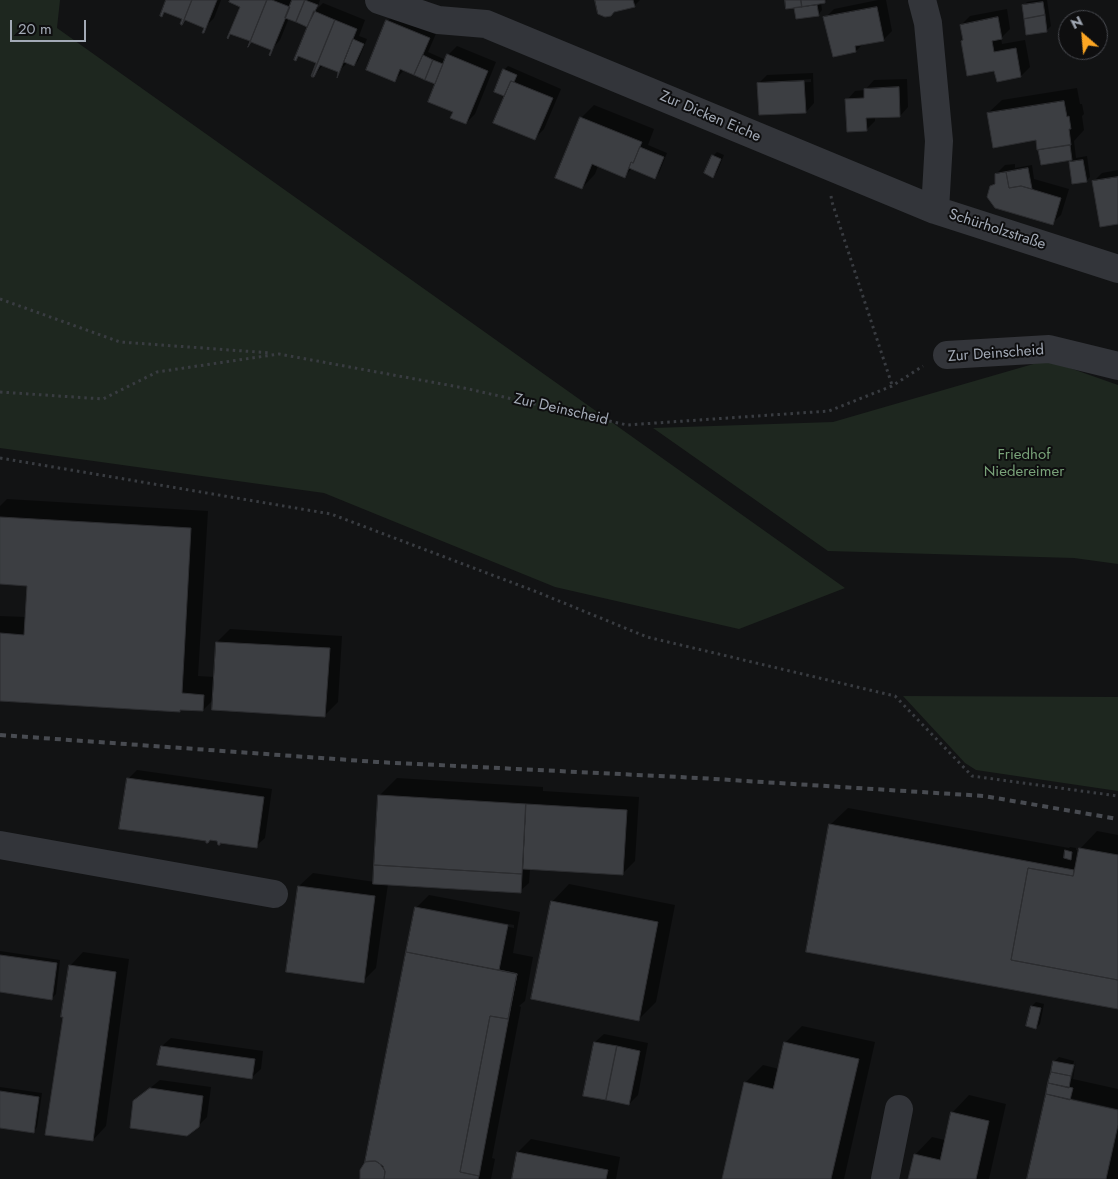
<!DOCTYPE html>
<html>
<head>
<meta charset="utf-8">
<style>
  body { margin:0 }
  #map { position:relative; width:1118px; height:1179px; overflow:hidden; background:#121314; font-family:Jost,sans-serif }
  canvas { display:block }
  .north { position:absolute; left:1058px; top:10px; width:50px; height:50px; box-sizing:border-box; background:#0e0e0f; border:1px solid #4a4c52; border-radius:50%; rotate:333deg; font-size:14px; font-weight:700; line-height:20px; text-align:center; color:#a3aab6 }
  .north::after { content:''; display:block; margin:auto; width:18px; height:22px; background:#fca623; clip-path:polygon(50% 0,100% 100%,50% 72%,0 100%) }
  .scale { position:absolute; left:10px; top:20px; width:76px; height:22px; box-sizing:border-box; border:2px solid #a3aab6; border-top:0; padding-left:6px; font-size:15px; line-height:18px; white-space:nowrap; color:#a3aab6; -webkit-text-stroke:4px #0e0e0f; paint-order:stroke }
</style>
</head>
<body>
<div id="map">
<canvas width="1118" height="1179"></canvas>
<div class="north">N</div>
<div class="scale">20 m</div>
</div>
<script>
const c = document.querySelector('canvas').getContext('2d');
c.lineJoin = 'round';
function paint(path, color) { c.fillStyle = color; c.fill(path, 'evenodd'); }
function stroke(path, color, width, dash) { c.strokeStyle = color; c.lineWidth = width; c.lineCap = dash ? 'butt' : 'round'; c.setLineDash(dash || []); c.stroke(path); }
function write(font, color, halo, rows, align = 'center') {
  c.font = font + ' Jost,sans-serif'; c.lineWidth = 4; c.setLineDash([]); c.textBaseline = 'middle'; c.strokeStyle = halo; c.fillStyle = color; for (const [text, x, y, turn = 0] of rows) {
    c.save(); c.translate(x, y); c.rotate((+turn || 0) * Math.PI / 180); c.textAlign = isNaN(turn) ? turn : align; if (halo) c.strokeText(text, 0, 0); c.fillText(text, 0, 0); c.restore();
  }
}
paint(new Path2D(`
  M0,0H60L57,28L845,588L739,629L555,587L324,493L0,448Z
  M1047,360L1118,385V564L1074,558L828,551L653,428L833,422Z
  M903,696L1118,697V791L976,770L965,763Z`), '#1e271f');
paint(new Path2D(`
  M168,0H221L214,18L205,27L187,20L182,24L184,19Z
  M227,0H320L317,9L323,3L365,20L359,36L367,39L358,61L354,65L348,62L339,71L323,65L314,76L318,62L311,21L307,25L289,18L280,40L272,49L241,6Z
  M596,0H640L634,6Z
  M786,0H827L821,3L822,10L818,15L795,6Z
  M878,0H886L892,31L883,40L863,44L856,51L825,18L834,9Z
  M1039,0H1047L1051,26L1047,30L1027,34L1023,6L1027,2Z
  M1007,9L1010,29L1001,38L1002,44L1025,40L1030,67L1021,76L995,69L961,25L970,16Z
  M396,12L438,29L428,52L446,60L448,55L457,46L496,62L475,114L466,123L454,111L437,83L404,70L395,80L388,21Z
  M508,66L561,89L544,129L535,138L508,90L504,94V70Z
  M813,73L814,103L806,112L758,84L767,75ZM811,79V82L766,84V82Z
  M907,79L908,107L900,116L875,117V121L866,130L847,100L855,91L865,90L874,80Z
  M1077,88L1080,104H1082L1084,114L1082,116L1084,130L1074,141L1076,158L1087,156L1090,177L1086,181L1073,183L1070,160L1042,164L1037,139L988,113L1002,100Z
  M594,105L654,129L648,145L667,153L659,173L655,177L632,168L625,176L598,166L595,174L582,188L581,118Z
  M717,152L724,155L717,172L713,176V156Z
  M1015,164V168L1032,165L1034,179L1069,189L1061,215L1052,223L991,187L996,181V174L1005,165Z
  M1118,170V223L1094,181L1102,173Z
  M7,499L208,511L198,676L215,677L217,642L230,629L342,636L338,702L325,715L214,699L203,710L182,709L180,710L0,700V616L26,617L28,585L0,583V506Z
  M137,770L272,789L265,838L256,846L121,828L128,779Z
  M397,778L543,787V791L639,797L635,861L622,874L530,869L529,883L520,891L388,884L376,968L363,981L299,886L313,873L375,882L380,795Z
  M848,808L1069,848L1070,847L1076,848V850H1079L1097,831L1118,835V1008L830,825Z
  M569,884L675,905L656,1002L639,1019L552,902Z
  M429,895L520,912L513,953L533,957L525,1001L519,1006L521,1007L492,1158L495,1159L491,1179H363L407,953L409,951L416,908ZM424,908L514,925V928L424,910Z
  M0,951L60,960L56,994L52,998L0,991Z
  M83,952L129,959L106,1126L93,1140L65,1016L70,966Z
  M1036,1002L1044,1004L1040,1024L1036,1028L1032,1006Z
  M802,1026L875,1042L844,1179H723L745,1083L763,1065L779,1069L785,1043Z
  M604,1034L648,1043L638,1095L629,1104L595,1042Z
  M171,1038L263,1051L261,1069L252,1077L162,1046Z
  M1059,1057L1074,1061L1070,1079H1072L1076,1061L1073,1079L1118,1089V1109L1070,1098L1068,1100L1118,1112V1179H1028L1055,1061Z
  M160,1080L211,1087L207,1117L198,1126L144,1093Z
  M0,1087L42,1093L37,1127L33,1132L0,1127Z
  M969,1095L1006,1104L989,1179H909L915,1155L932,1137L945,1140L952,1113Z
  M531,1139L620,1157L616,1179H513L518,1152Z`), '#0007');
const building = new Path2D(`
  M166,0H192L182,25L180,24L182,19L164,12L162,17L160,16Z
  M192,0H217L204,33H202L204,28L185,20L182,25Z
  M230,0H267L248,47L250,41L230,34L228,39L227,38L240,7L229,2Z
  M267,0H272L290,7L270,56L269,55L271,50L251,42L248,47Z
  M292,0H305L296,22L285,18Z
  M305,0L318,5L307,27L296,22Z
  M595,0H633L635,7L614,12L611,16L605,17L598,14Z
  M785,0H801L802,7L786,9Z
  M801,0H825V3L802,7Z
  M1043,2L1045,15L1024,19L1022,5Z
  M817,5L819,16L796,19L794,8Z
  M877,7L884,41L855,46L856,52L833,57L823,17Z
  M314,11L335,20L312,77L311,76L316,63L298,56L296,61L294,60Z
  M1045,15L1047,32L1026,35L1024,19Z
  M998,17L1002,39L992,41L994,52L1016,48L1021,77L997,82L994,71L967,76L961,41L963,40L960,25Z
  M335,20L357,29L337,78L338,72L320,65L314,77H312Z
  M386,20L430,38L414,75L400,69L395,82L366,70Z
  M353,39L364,44L354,66L344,62Z
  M447,54L488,71L466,124L450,118L453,112L428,102Z
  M423,55L433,60L425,80L414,75Z
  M433,60L443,64L435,84L425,80Z
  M503,69L517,75L514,82L511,81L504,96L494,92Z
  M511,81L553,98L535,140L493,123Z
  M804,81L806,113L759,115L757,83Z
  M899,87L900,117L866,118L867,131L847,132L845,99L864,98V89Z
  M1064,101L1067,117L1069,116L1071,129H1069L1071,145L1037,150L1036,140L993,148L987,113Z
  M580,117L642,142L633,163L631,162L625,178L592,164L582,189L555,178Z
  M1070,145L1072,160L1041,165L1038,150Z
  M640,147L664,157L655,179L629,168L631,162L633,163Z
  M712,155L721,159L713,178L704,173Z
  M1083,160L1087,182L1072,184L1069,162Z
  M1028,168L1032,189L1021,186L1009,188L1006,172Z
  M1006,172L1009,188L1021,186L1061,198L1053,225L995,208L987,197L990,186L995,184V174Z
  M1118,177V224L1100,227L1092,181Z
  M0,517L191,528L182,693L204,695L203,711L180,710V712L0,701V633L24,635L27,586L0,584Z
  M216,642L330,648L325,717L212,710Z
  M127,778L264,797L257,848L220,843V845H218L217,841L210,840L208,843H206V841L180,837L119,829Z
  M378,795L526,804L522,874L374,865Z
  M526,804L627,810L623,875L523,869Z
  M829,824L1074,870L1073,876L1028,868L1011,960L1118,980V1009L806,952Z
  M1079,848L1118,855V980L1011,960L1028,868L1073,876Z
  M1065,850L1072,852L1071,860L1064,858Z
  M374,865L522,874L521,893L373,884Z
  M298,886L375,896L364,983L286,972Z
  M551,901L658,922L639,1021L531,999Z
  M415,907L508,925L499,970L406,952Z
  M406,952L517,974L508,1019L490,1016L460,1172L479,1176L478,1179H384L385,1171L380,1164L375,1161L365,1162Z
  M0,955L57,963L52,1000L0,992Z
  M69,965L116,972L93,1141L45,1135L63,1017H61Z
  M499,970L517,974L479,1176L460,1172L490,1016L508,1019L517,974Z
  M1031,1006L1041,1008L1036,1029L1026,1026Z
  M594,1042L617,1046L606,1100L583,1096Z
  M784,1042L859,1059L831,1179H722L744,1082L773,1089Z
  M161,1046L255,1059L252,1079L157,1065Z
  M617,1046L640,1051L629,1105L606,1100Z
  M1053,1061L1074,1065L1071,1076L1051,1072Z
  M1051,1072L1071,1076L1069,1088L1048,1083Z
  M1048,1083L1073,1088L1070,1100L1046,1094Z
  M150,1088L203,1096L199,1127L187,1136L130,1128L133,1101Z
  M0,1091L39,1097L34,1133L0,1128Z
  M1046,1094L1118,1110V1125L1106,1179H1027Z
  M951,1112L989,1121L976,1179H908L914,1154L940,1160Z
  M517,1152L608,1170L606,1179H512Z
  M370,1161H376L383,1166L385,1172L384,1179H360V1170L365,1162Z`);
paint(building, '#3c3e42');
stroke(building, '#2c2d30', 1);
stroke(new Path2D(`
  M831,196L832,202L892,385
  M0,299L120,342L271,353
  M0,392L103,399L157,372L279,354L464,388L627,425L829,411L892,386L923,366
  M0,458L331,514L537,592L647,637L895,696L972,776L1118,796`), '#393c41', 3, [2.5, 4]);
stroke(new Path2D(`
  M379,0L438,20L486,24L935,210L1118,269
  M922,0L928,23L939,141L935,210
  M947,355L1049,349L1118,366
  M0,845L274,894
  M885,1179L899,1109`), '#33353a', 28);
stroke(new Path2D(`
  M0,735L377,762L699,778L984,796L1118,819`), '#484b51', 4, [6, 5]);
write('15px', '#a3aab6', '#0e0e0f', [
  ["Zur Dicken Eiche",710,117,23],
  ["Schürholzstraße",997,230,18],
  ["Zur Deinscheid",996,354,-4],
  ["Zur Deinscheid",561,410,13]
]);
write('15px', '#79a279', '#0e0e0f', [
  ["Friedhof",1024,455],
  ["Niedereimer",1024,472]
]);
</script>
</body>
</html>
